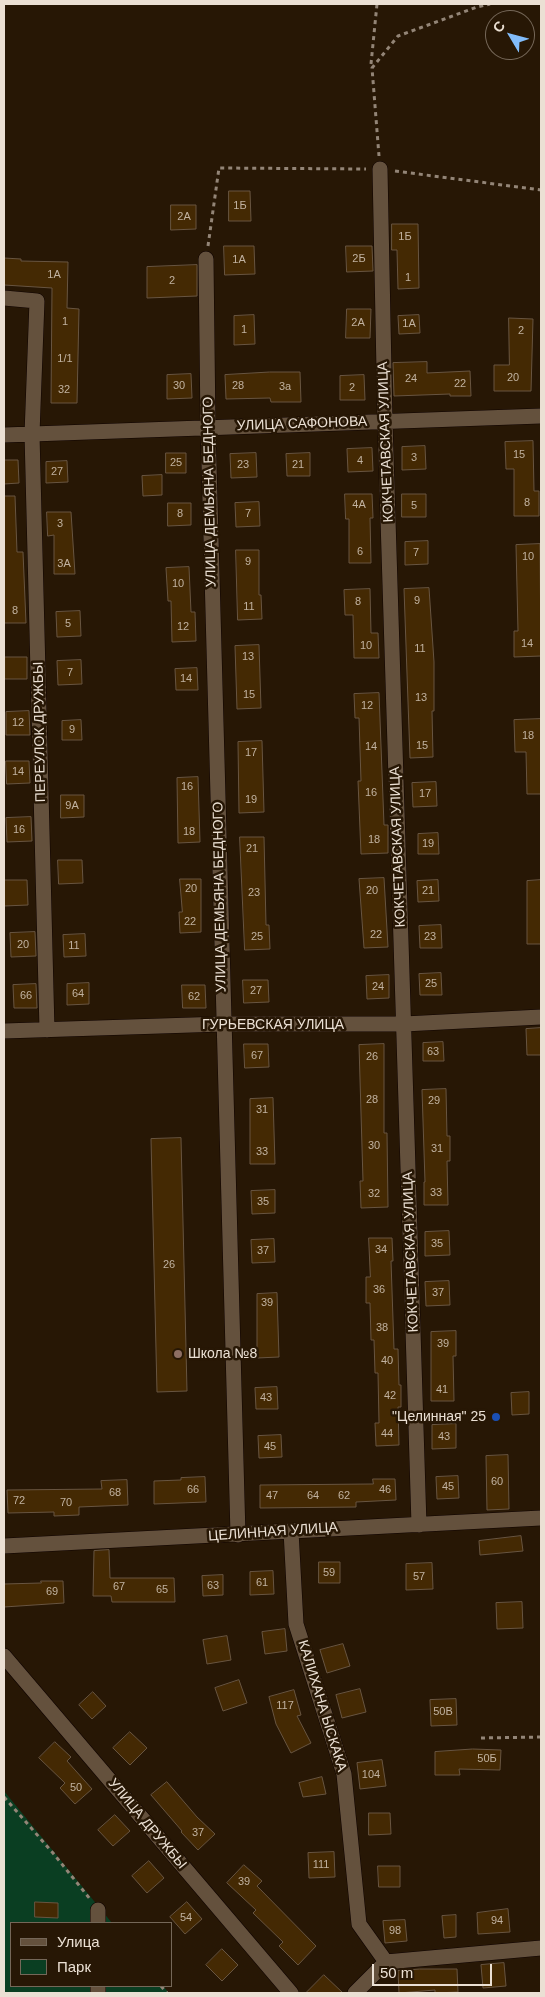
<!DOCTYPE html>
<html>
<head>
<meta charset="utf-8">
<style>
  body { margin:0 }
  #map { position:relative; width:545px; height:1997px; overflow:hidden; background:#271705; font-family:Arial,sans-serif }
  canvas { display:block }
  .frame { position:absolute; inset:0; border:5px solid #ebe0d4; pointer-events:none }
  .legend { position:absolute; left:10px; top:1922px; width:162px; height:65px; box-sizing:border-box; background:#271705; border:1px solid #756758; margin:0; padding:6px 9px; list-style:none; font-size:15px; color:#ebe0d4 }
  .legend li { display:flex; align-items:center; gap:10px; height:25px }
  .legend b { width:25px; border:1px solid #756758 }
  .north { position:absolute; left:485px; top:10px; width:50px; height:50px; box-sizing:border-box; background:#271705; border:1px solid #756758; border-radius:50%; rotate:307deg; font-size:14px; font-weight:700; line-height:20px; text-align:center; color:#ebe0d4 }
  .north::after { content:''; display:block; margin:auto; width:18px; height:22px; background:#82bcfa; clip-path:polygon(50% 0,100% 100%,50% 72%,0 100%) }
  .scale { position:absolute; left:372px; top:1964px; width:120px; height:22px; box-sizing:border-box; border:2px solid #ebe0d4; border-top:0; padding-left:6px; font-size:15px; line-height:18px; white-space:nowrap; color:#ebe0d4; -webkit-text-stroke:4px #271705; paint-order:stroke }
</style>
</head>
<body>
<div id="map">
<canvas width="545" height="1997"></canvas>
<div class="frame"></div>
<ul class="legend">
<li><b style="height:6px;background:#64513d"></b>Улица</li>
<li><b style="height:14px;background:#0a3e22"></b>Парк</li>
</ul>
<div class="north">С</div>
<div class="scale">50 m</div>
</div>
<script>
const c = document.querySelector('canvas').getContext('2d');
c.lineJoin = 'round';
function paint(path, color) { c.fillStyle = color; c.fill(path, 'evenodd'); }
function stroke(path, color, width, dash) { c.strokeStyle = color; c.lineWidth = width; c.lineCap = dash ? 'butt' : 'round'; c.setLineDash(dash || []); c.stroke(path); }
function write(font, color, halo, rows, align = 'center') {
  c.font = font + ' Arial,sans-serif'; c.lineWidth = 5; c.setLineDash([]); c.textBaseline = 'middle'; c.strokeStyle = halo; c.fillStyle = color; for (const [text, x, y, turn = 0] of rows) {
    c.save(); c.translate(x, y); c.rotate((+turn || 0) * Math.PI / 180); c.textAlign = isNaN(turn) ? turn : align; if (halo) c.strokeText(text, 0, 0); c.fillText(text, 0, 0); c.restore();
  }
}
paint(new Path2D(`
  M4,1791L112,1923H11V1986H163L169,1993H4Z`), '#0a3e22');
const building = new Path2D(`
  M229,191H250L251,221H229Z
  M171,205H196V229L171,230Z
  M392,224H418L419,288L398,289L397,250H392Z
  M224,246H254L255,274L225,275Z
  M346,246H372L373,271L347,272Z
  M4,258L21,259V261L68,262L67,308L79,309L77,403H51L52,288L4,285Z
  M197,265V296L147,298V267Z
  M347,309H371L370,338H346Z
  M254,315L255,344L234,345V316Z
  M419,315L420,333L399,334L398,316Z
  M509,318L533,319L531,391H494V365H509Z
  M427,362V373L470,371L471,396H450V394L394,396L393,363Z
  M270,372H300L301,402H271L270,398L226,399L225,375Z
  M191,374L192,398L167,399V375Z
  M364,375L365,400H340V376Z
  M533,441L534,491H539V516H514V469H506L505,442Z
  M425,446L426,469L402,470V447Z
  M372,448L373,471L348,472L347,449Z
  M166,453H186V473H166Z
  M256,453L257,477L231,478L230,454Z
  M310,453V476H287L286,454Z
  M4,460H18L19,483L4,484Z
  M67,461L68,482L46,483V462Z
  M162,475V495L143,496L142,476Z
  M345,494H372L373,518H370L371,563H349V519H346Z
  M402,494H426V517H402Z
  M4,496H15L17,552H23L26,623H4Z
  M259,502L260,526L236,527L235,503Z
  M168,503H191V525L168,526Z
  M47,512H71L75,574H54V535L48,536Z
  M428,541V564L405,565V542Z
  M540,544L541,656L514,657V631H518L516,545Z
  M236,550H259V595H261L262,619L238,620Z
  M189,567L191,612H195L196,641L172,642L171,601H168L166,568Z
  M429,588L434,662V711H432L433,757L410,758L404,589Z
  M370,589L371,633H378L379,658H354L353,615H345L344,590Z
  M80,611L81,636L57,637L56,612Z
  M259,645L261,708L237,709L235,646Z
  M5,657H27V679H5Z
  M81,660L82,684L58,685L57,661Z
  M197,668L198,690H176L175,669Z
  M379,693L384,825H388V853L361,854L358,781H361L359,718H355L354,694Z
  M29,711L30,735H6V712Z
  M541,719V794H527L526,752H515L514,720Z
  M81,720L82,740H62V721Z
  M262,741L264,812L239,813L238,742Z
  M6,761H29L30,783L7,784Z
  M198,777L200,842L178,843L177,778Z
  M436,782L437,806L413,807L412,783Z
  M61,795H84V817L61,818Z
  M31,817L32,841L7,842L6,818Z
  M438,833L439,854H418V834Z
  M240,837H264L266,925H269L270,949L245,950Z
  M58,860H82L83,883L59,884Z
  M384,878L388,947L364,948L359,879Z
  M180,879H201V932L180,933L179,912H182Z
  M4,880H27L28,905L4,906Z
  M438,880L439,901L418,902L417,881Z
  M541,880V944H527V881Z
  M441,925L442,948H420L419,926Z
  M35,932L36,956L11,957L10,933Z
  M85,934L86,956L64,957L63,935Z
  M441,973L442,995H420L419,974Z
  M389,975V998L367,999L366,976Z
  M243,980H268L269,1002L244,1003Z
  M89,983V1004L67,1005V984Z
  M36,984L37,1008H14L13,985Z
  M182,985H205L206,1008H183Z
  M541,1028V1055H527L526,1029Z
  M443,1042L444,1061H423V1043Z
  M244,1044H268L269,1067L245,1068Z
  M384,1044V1133H387L388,1207L361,1208L360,1181H363L359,1045Z
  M446,1089L447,1136H450V1161H447L448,1205H424V1182H425L422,1090Z
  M273,1098L275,1164H250V1099Z
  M181,1138L187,1391L157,1392L151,1139Z
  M275,1190V1213L252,1214L251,1191Z
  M449,1231L450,1255L425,1256V1232Z
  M369,1238H392L393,1261H391L394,1349H398L399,1385H401V1407H398L399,1445L376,1446L375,1423H379L378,1373H375L374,1340H371L370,1303H366V1277H370Z
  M274,1239L275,1262L252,1263L251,1240Z
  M449,1281L450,1305L426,1306L425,1282Z
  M277,1293L279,1357L257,1358V1294Z
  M456,1331V1356H453L454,1401H431V1332Z
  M277,1387L278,1409H256L255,1388Z
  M529,1392V1414L512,1415L511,1393Z
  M456,1424V1448L432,1449V1425Z
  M281,1435L282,1457L259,1458L258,1436Z
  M508,1455L509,1509L487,1510L486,1456Z
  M458,1476L459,1498L437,1499L436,1477Z
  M205,1477L206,1502L154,1504V1481L181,1480V1478Z
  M373,1479H395L396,1500L356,1502V1507L260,1508V1485L373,1484Z
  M127,1480L128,1505L79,1507V1515L54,1516V1512L8,1513L7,1490L102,1489L101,1481Z
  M521,1536L523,1551L480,1555L479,1541Z
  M109,1550L110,1578H174L175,1602H112L111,1596H93L94,1551Z
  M319,1562H340V1583H319Z
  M432,1563L433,1589L406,1590V1564Z
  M273,1571L274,1594L250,1595V1572Z
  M223,1575V1595L203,1596L202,1576Z
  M41,1581H63L64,1603L4,1607V1584L41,1583Z
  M522,1602L523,1628L497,1629L496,1603Z
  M285,1629L287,1651L265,1654L262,1632Z
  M227,1636L231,1660L207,1664L203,1640Z
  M343,1644L350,1666L327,1673L320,1650Z
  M239,1680L247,1703L223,1711L215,1688Z
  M360,1689L366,1712L342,1718L336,1695Z
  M294,1690L301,1715L297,1716L311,1743L291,1753L276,1724L269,1697Z
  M93,1692L106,1706L92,1719L79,1705Z
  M456,1699L457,1725L431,1726L430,1700Z
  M130,1732L147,1748L130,1765L113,1748Z
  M55,1742L71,1757L67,1761L92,1789L75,1804L60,1788L65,1783L39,1758Z
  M473,1749L501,1750L500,1770L459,1769L460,1775H435V1752Z
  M382,1760L386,1786L360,1789L357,1763Z
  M322,1777L326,1794L303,1797L299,1783Z
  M167,1782L197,1817L215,1834L198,1850L181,1832L182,1831L151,1795Z
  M369,1813H390L391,1834L369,1835Z
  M115,1815L130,1831L113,1846L98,1830Z
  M334,1852L335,1877L309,1878L308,1853Z
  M149,1861L164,1878L147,1893L132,1876Z
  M244,1865L262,1881L257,1886L316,1946L298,1965L279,1946L283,1942L253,1913L256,1910L227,1883Z
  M378,1866H400V1887H379Z
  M35,1902L58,1903V1918L35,1917Z
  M187,1902L202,1919L185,1934L170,1917Z
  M508,1909L510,1932L478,1934L477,1913Z
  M456,1915V1937L444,1938L442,1916Z
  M405,1920L407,1941L385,1943L383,1921Z
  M222,1949L238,1965L222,1981L206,1965Z
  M504,1963L506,1986L483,1988L481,1965Z
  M420,1969H457L458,1992L435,1993V1990L399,1993L398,1971Z
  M324,1975L343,1993H306Z`);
paint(building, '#442903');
stroke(building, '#685541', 1);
const minor = new Path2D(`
  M380,169L385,422L419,1525
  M206,259L208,427L238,1535
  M4,298L37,301L32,434L47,1030
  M4,435L541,416
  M4,1031L223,1024H404L541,1017
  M291,1531L296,1624L344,1774L359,1924L386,1962
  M4,1546L541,1518
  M4,1656L291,1993
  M98,1923V1910
  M98,1993V1986
  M355,1993L386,1962L541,1948`);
stroke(minor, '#0f0300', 16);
stroke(new Path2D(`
  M371,64L377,4
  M379,156L372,68L398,36L477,7L490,4
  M395,171L541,190
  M208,246L219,168L366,169
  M481,1738L541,1737
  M4,1797L53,1853L90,1899
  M161,1986L167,1993`), '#938577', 3, [4, 4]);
stroke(minor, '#64513d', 15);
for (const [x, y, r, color] of [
  [178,1354,5,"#8d6e63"],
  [496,1417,5,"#1a4fb4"]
]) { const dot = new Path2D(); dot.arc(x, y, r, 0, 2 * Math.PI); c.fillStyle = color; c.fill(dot); stroke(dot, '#271705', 2); }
write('11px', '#c1b2a0', null, [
  ["1Б",240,206],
  ["2А",184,217],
  ["1Б",405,237],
  ["2Б",359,259],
  ["1А",239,260],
  ["1А",54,275],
  ["1",408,278],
  ["2",172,281],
  ["1",65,322],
  ["2А",358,323],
  ["1А",409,324],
  ["1",244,330],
  ["2",521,331],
  ["1/1",65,359],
  ["20",513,378],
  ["24",411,379],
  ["22",460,384],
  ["30",179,386],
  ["28",238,386],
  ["3а",285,387],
  ["2",352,388],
  ["32",64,390],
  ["15",519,455],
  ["3",414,458],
  ["4",360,461],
  ["25",176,463],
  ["23",243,465],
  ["21",298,465],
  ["27",57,472],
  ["8",527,503],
  ["4А",359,505],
  ["5",414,506],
  ["8",180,514],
  ["7",248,514],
  ["3",60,524],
  ["6",360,552],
  ["7",416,553],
  ["10",528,557],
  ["9",248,562],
  ["3А",64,564],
  ["10",178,584],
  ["9",417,601],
  ["8",358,602],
  ["11",249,607],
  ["8",15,611],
  ["5",68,624],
  ["12",183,627],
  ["14",527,644],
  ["10",366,646],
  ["11",420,649],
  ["13",248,657],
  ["7",70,673],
  ["14",186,679],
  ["15",249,695],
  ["13",421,698],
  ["12",367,706],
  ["12",18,723],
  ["9",72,730],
  ["18",528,736],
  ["15",422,746],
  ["14",371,747],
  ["17",251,753],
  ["14",18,772],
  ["16",187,787],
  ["16",371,793],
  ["17",425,794],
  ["19",251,800],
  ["9А",72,806],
  ["16",19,830],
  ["18",189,832],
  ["18",374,840],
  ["19",428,844],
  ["21",252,849],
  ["20",191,889],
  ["20",372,891],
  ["21",428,891],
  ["23",254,893],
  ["22",190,922],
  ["22",376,935],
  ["25",257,937],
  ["23",430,937],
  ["20",23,945],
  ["11",74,946],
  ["25",431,984],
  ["24",378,987],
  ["27",256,991],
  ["64",78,994],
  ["66",26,996],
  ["62",194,997],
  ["63",433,1052],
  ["67",257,1056],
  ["26",372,1057],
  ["28",372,1100],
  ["29",434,1101],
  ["31",262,1110],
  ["30",374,1146],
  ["31",437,1149],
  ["33",262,1152],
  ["33",436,1193],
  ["32",374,1194],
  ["35",263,1202],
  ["35",437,1244],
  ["34",381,1250],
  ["37",263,1251],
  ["26",169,1265],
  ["36",379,1290],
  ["37",438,1293],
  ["39",267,1303],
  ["38",382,1328],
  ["39",443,1344],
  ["40",387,1361],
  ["41",442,1390],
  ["42",390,1396],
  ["43",266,1398],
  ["44",387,1434],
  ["43",444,1437],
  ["45",270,1447],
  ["60",497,1482],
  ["45",448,1487],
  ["66",193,1490],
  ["46",385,1490],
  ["68",115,1493],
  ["47",272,1496],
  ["64",313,1496],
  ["62",344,1496],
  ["72",19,1501],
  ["70",66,1503],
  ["59",329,1573],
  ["57",419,1577],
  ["61",262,1583],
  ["63",213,1586],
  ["67",119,1587],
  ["65",162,1590],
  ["69",52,1592],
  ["117",285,1706],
  ["50В",443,1712],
  ["50Б",487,1759],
  ["104",371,1775],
  ["50",76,1788],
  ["37",198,1833],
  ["111",321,1865],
  ["39",244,1882],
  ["54",186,1918],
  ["94",497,1921],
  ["98",395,1931]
]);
write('14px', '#ebe0d4', '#271705', [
  ["УЛИЦА САФОНОВА",302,424,-2],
  ["КОКЧЕТАВСКАЯ УЛИЦА",386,442,-92],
  ["УЛИЦА ДЕМЬЯНА БЕДНОГО",210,492,-91],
  ["ПЕРЕУЛОК ДРУЖБЫ",40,732,-91],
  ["КОКЧЕТАВСКАЯ УЛИЦА",398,847,-92],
  ["УЛИЦА ДЕМЬЯНА БЕДНОГО",220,897,-91],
  ["ГУРЬЕВСКАЯ УЛИЦА",273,1025],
  ["КОКЧЕТАВСКАЯ УЛИЦА",411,1252,-92],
  ["ЦЕЛИННАЯ УЛИЦА",273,1532,-4],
  ["КАЛИХАНА ЫСКАКА",322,1706,73],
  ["УЛИЦА ДРУЖБЫ",147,1824,50]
]);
write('14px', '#ebe0d4', '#271705', [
  ["Школа №8",188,1354],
  ["\"Целинная\" 25",486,1417,"right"]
], 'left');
</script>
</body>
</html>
